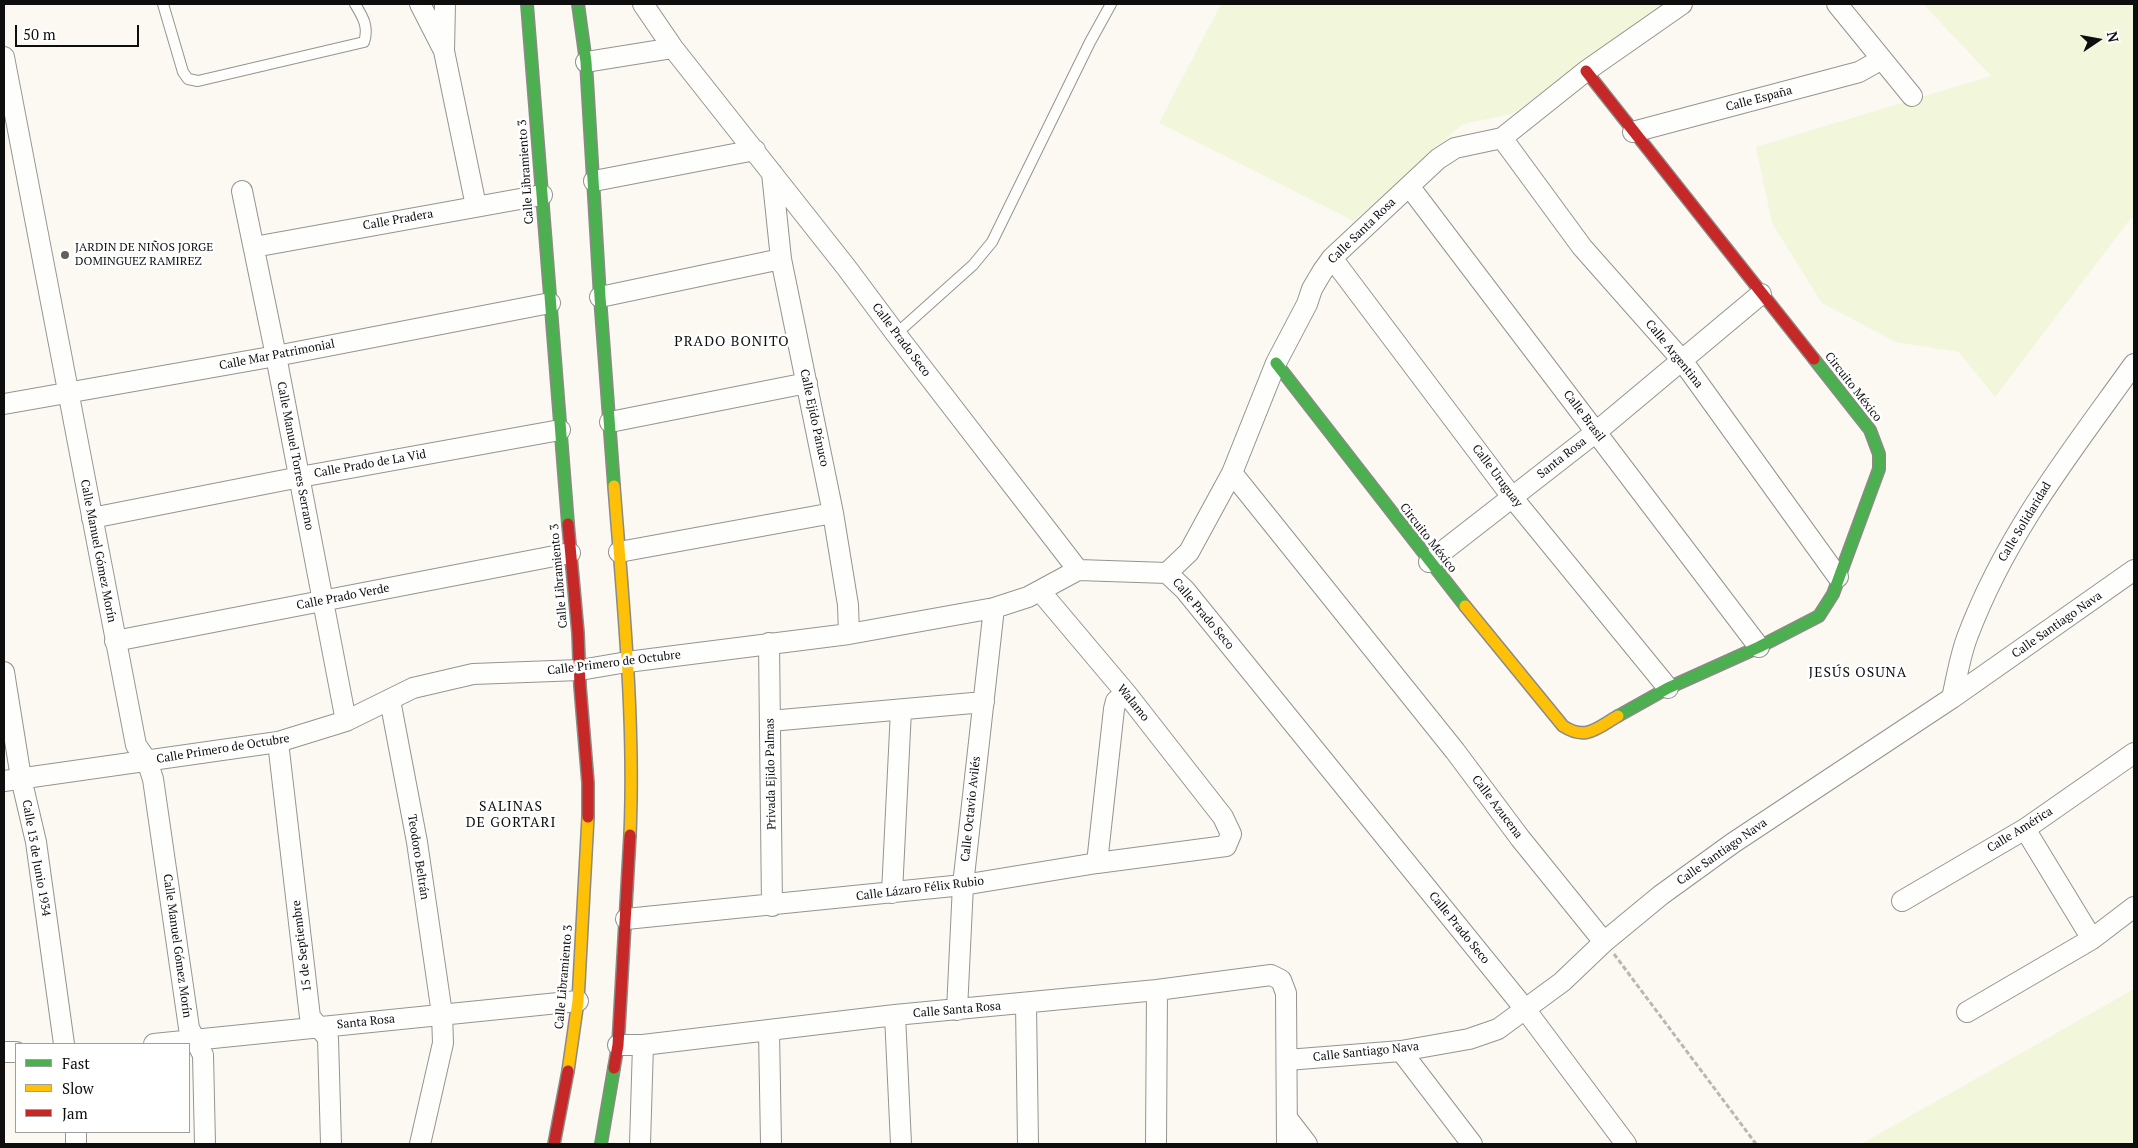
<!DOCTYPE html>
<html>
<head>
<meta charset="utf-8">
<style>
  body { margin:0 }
  #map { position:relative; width:2138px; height:1148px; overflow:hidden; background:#fbf9f2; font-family:"PT Serif",serif }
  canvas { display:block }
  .frame { position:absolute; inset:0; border:5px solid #0e0e0e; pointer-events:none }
  .legend { position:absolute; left:15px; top:1043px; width:175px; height:90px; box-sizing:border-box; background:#fff; border:1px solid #9f9f9f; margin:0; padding:6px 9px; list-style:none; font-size:15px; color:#0e0e0e }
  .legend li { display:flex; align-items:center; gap:10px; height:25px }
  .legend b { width:25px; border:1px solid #9f9f9f }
  .north { position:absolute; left:2073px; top:15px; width:50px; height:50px; -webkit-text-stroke:4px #fff; paint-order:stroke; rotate:78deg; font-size:14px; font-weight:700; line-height:20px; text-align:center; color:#0e0e0e }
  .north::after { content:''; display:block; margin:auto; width:18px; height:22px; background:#0e0e0e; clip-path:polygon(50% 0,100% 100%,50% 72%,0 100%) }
  .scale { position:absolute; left:15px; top:25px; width:124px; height:22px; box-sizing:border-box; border:2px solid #0e0e0e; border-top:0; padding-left:6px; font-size:15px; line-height:18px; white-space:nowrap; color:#0e0e0e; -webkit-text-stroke:4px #fff; paint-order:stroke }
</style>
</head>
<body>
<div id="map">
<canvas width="2138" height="1148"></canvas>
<div class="frame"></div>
<ul class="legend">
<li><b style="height:6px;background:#4caf50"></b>Fast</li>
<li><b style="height:6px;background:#ffc107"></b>Slow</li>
<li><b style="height:6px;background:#c62828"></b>Jam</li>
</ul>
<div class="north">N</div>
<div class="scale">50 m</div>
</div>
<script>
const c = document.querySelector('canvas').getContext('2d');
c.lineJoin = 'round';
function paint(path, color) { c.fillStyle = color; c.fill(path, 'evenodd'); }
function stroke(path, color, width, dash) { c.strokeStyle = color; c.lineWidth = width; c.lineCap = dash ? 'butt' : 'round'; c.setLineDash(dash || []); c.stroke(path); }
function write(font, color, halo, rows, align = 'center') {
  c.font = font + ' "PT Serif",serif'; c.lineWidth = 5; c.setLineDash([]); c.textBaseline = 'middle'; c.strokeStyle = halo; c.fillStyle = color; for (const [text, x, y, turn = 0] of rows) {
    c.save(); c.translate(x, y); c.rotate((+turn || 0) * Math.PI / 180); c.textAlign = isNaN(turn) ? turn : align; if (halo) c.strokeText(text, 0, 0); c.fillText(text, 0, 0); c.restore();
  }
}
paint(new Path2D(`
  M1221,4H1664L1512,114L1463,124L1354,221L1159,123Z
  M1923,4H2134V219L2131,218L1995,397L1959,352L1896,342L1822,303L1772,223L1756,147L1991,76Z
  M2134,989V1144H1861Z`), '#f2f6da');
const lane = new Path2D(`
  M163,4L183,72L188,79L198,81L364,42C369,27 363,17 355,4
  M896,334L973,265L992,242L1090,42L1111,4`);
const street = new Path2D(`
  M420,4L443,49
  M445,4L444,51L476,206
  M643,4L673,48L846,267L896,334L1078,570
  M1837,4L1912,96
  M4,57L136,745L147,761L153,779L189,1028L203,1055L205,1144
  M586,62L673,48
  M1633,132L1859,72L1882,59
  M1502,138L1582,247L1681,359L1838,577
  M772,173L781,259L833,513L848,605L849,634
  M594,181L755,150
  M1409,186L1759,647
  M242,191L276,356L346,721
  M254,247L542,195
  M1332,258L1512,497L1668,688
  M600,297L781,259
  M4,404L276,356L550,303
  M610,422L807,383
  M1232,473L1455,751L1520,838L1604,942
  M92,518L300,477L560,430
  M619,552L833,513
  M1429,562L1596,432L1761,294
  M1078,570L1167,573L1185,590L1525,1009L1626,1144
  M1167,573L1189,552L1232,473L1276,363L1307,304L1312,289L1322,272L1332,258L1438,159L1455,148L1502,138L1586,71L1682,4
  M115,641L570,553
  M769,643L772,906
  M4,672L21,778L36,842L64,1044
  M1952,698C1957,677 1960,655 1968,635C2007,532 2071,452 2134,364
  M390,700L417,842L442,1014L443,1043L420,1144
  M770,721L984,702
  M278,742L310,1017L328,1038L331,1144
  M4,781L278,742L346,721L413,688L473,674L580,670L627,662L849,634L994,608L1028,597L1078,570
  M2025,829L2092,939
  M1097,863L1114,709L1116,701L1126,693
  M892,893L901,710
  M1902,901L2025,829L2134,753
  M626,919L963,885L1097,863L1226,846L1231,834L1223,817L1126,693L1040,591
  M1026,1004L1028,1144
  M957,1010L963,885L994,608
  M1967,1012L2092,939L2134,907
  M895,1015L901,1144
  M769,1031L771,1144
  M154,1044L578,1001
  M618,1045H643L895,1015L1157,990L1271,975L1281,980L1286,993L1287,1144
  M1401,1051L1472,1144
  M4,1052H16
  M1287,1060L1401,1051L1469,1039L1498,1029L1562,982L1604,942L1661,895L1733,843L1952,698L2134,570
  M1287,1118L1307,1144
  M76,1132V1144
  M640,1144L643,1045
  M1156,1144L1157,990`);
const fast = new Path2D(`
  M527,4L568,524
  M578,4L586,62L600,297L614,486
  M1276,363L1465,606
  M1618,716L1668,688L1759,647L1819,616L1833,594L1879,469V454L1870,430L1814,359
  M601,1144L614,1068`);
const slow = new Path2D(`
  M614,486C623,602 635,719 630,835
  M1465,606L1563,726C1586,741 1597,728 1618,716
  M568,1071L578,1001L588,817`);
const jam = new Path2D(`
  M1586,71L1814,359
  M568,524L578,633L580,686L588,783V817
  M614,1068L618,1045L630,835
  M554,1144L568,1071`);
stroke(lane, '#959491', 12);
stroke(street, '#959491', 22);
stroke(fast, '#8b8a87', 14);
stroke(slow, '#8b8a87', 14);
stroke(jam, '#8b8a87', 14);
stroke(new Path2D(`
  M1614,954L1756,1144`), '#b8b8b6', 3, [5, 2.5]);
stroke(lane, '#fefefd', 10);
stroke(street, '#fefefd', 20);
stroke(fast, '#4caf50', 11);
stroke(slow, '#ffc107', 11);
stroke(jam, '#c62828', 11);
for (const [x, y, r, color] of [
  [65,255,5,"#61605e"]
]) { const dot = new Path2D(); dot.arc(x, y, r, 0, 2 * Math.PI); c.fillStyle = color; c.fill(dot); stroke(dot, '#fff', 2); }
write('12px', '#0e0e0e', '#fff', [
  ["Calle España",1759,99,-15],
  ["Calle Libramiento 3",526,172,-94],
  ["Calle Pradera",398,220,-10],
  ["Calle Santa Rosa",1362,231,-44],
  ["Calle Prado Seco",901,340,53],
  ["Calle Argentina",1674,354,51],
  ["Calle Mar Patrimonial",277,355,-11],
  ["Circuito México",1853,387,52],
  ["Calle Brasil",1584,416,53],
  ["Calle Ejido Pánuco",814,418,78],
  ["Calle Manuel Torres Serrano",295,456,79],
  ["Santa Rosa",1562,458,-38],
  ["Calle Prado de La Vid",370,464,-10],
  ["Calle Uruguay",1497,476,53],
  ["Calle Solidaridad",2025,522,-59],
  ["Circuito México",1428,538,52],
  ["Calle Manuel Gómez Morín",98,551,79],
  ["Calle Libramiento 3",559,576,-95],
  ["Calle Prado Verde",343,597,-11],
  ["Calle Prado Seco",1203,614,50],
  ["Calle Santiago Nava",2057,625,-35],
  ["Calle Primero de Octubre",614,663,-7],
  ["Walamo",1133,703,51],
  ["Calle Primero de Octubre",223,749,-9],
  ["Privada Ejido Palmas",771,774,-91],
  ["Calle Azucena",1497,807,53],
  ["Calle Octavio Avilés",971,809,-84],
  ["Calle América",2020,830,-32],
  ["Calle Santiago Nava",1722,852,-35],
  ["Teodoro Beltrán",418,857,81],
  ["Calle 13 de Junio 1934",36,858,80],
  ["Calle Lázaro Félix Rubio",920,889,-7],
  ["Calle Prado Seco",1459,928,51],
  ["Calle Manuel Gómez Morín",177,946,82],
  ["15 de Septiembre",302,946,-97],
  ["Calle Libramiento 3",564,977,-85],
  ["Calle Santa Rosa",957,1010,-5],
  ["Santa Rosa",366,1022,-6],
  ["Calle Santiago Nava",1366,1052,-6]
]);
write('12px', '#0e0e0e', '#fff', [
  ["JARDIN DE NIÑOS JORGE",75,248],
  ["DOMINGUEZ RAMIREZ",75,262]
], 'left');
c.letterSpacing = '1px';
write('14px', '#0e0e0e', '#fff', [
  ["PRADO BONITO",732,342],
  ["JESÚS OSUNA",1858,673],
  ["SALINAS",511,807],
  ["DE GORTARI",511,823]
]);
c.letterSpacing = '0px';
</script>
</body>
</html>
